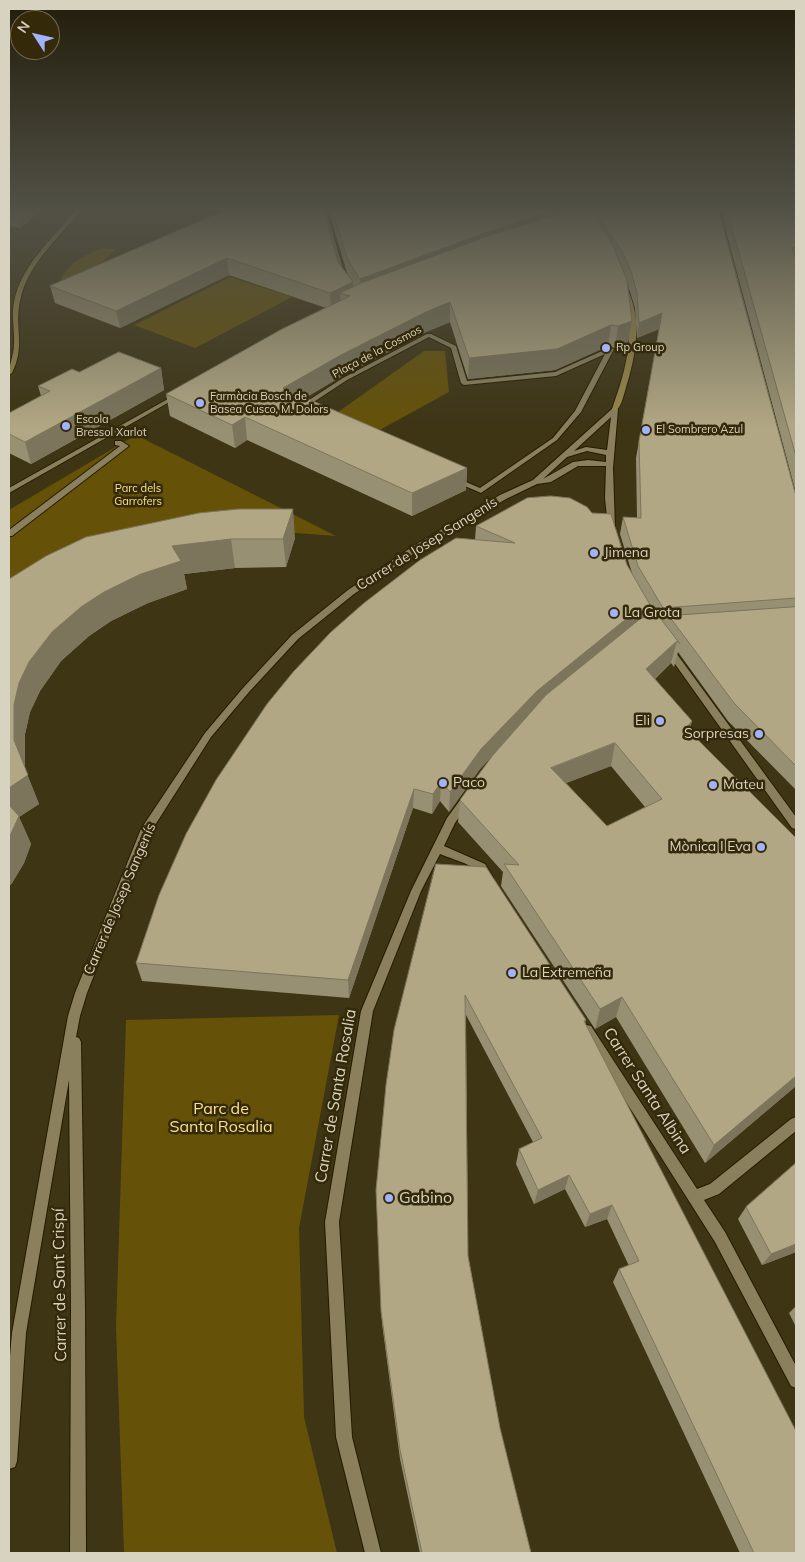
<!DOCTYPE html>
<html>
<head>
<meta charset="utf-8">
<style>
  body { margin:0 }
  #map { position:relative; width:805px; height:1562px; overflow:hidden; background:#3e3515; font-family:Mulish,sans-serif }
  canvas { display:block }
  .frame { position:absolute; inset:0; border:10px solid #d8d3c1; pointer-events:none }
  .north { position:absolute; left:10px; top:10px; width:50px; height:50px; box-sizing:border-box; background:#342a0a; border:1px solid #766e53; border-radius:50%; rotate:305deg; font-size:14px; font-weight:700; line-height:20px; text-align:center; color:#d8d3c1 }
  .north::after { content:''; display:block; margin:auto; width:18px; height:22px; background:#a1b3fd; clip-path:polygon(50% 0,100% 100%,50% 72%,0 100%) }
</style>
</head>
<body>
<div id="map">
<canvas width="805" height="1562"></canvas>
<div class="frame"></div>
<div class="north">N</div>
</div>
<script>
const c = document.querySelector('canvas').getContext('2d');
c.lineJoin = 'round';
function paint(path, color) { c.fillStyle = color; c.fill(path, 'evenodd'); }
function stroke(path, color, width, dash) { c.strokeStyle = color; c.lineWidth = width; c.lineCap = dash ? 'butt' : 'round'; c.setLineDash(dash || []); c.stroke(path); }
function write(font, color, halo, rows, align = 'center') {
  c.font = font + ' Mulish,sans-serif'; c.lineWidth = 5; c.setLineDash([]); c.textBaseline = 'middle'; c.strokeStyle = halo; c.fillStyle = color; for (const [text, x, y, turn = 0] of rows) {
    c.save(); c.translate(x, y); c.rotate((+turn || 0) * Math.PI / 180); c.textAlign = isNaN(turn) ? turn : align; if (halo) c.strokeText(text, 0, 0); c.fillText(text, 0, 0); c.restore();
  }
}
paint(new Path2D(`
  M101,248L116,249L97,267L59,283C66,264 83,257 101,248Z
  M230,277L292,297L195,348L134,325Z
  M424,351H445L449,392L376,432L334,415Z
  M136,435L336,536L269,531L9,614V510Z
  M339,1015L299,1228L304,1417L337,1553H124L116,1327L126,1020Z`), '#655208');
const street = new Path2D(`
  M321,209H326L345,276L340,275Z
  M427,334H431L456,346L467,381L555,372L609,348L614,349L581,412L557,440L481,493L292,411L343,378ZM429,337L451,348L461,383L464,385L556,376L605,354L575,411L553,438L480,488L300,411L347,380Z
  M175,395L180,396L9,493V488Z
  M613,408L618,409L613,468L615,529H612L608,527L605,498L606,466H578L551,482L537,484L506,499L421,549L354,594L298,639L249,692L211,737L150,833L87,993L80,1016L76,1037L79,1038L81,1042L85,1310L86,1553H70L71,1310L69,1080L26,1333L17,1461L15,1467L9,1469V1368L12,1333L68,1016L75,993L141,829L205,733L243,688L292,635L348,590L415,545L500,495L533,480ZM611,417L607,450L586,447L574,451ZM587,451L606,455V462L588,460L573,462L543,479L567,457Z
  M115,441H121L129,446L12,536H9V530L120,446L115,445Z
  M668,645L671,646L796,817V829L792,828L665,650L664,648Z
  M467,795L471,796L472,799L455,823L444,846L485,864L493,877L492,880C482,883 483,875 477,870C470,864 449,858 440,854L421,891L373,1011L339,1222L352,1437L381,1553H365L336,1437L325,1222L361,1011L411,891L447,818L463,796Z
  M587,1025L591,1026L697,1189L710,1184L791,1119L796,1117V1131L719,1194L704,1200L725,1232L796,1366V1388L791,1386L715,1242L583,1034L581,1030L583,1026Z`);
const secondary = new Path2D(`
  M77,209H82C60,237 27,264 20,301C14,328 26,345 12,373L9,375C9,364 14,355 14,345C15,330 11,316 14,302C21,265 54,237 77,209Z
  M624,285C628,288 629,293 631,298C642,328 634,362 625,391C623,397 621,408 615,411L612,409C627,367 637,331 621,287Z`);
stroke(street, '#251c00', 2);
stroke(secondary, '#251c00', 2);
paint(street, '#8a805e');
paint(secondary, '#98884b');
paint(new Path2D(`
  M9,209H43L20,228L9,225Z
  M228,209L338,262L348,276L328,209H796V493L723,220L725,213H720L796,496V790L728,721L678,652L674,667L671,663L655,679L692,721L689,731L796,1086L705,1163L616,1017L595,1029L501,886L503,872L458,822L460,800L492,756L480,769L449,812L440,801L432,814L413,808L349,998L142,981L136,963L475,540L476,526L627,565L632,573L620,534L623,517L637,518L636,458L659,329L637,338L635,308L627,282L632,321L628,342L615,348L608,346L555,370L468,379L450,322L426,332L342,376L305,398L467,468L466,490L412,516L247,440L235,448L170,416L166,394L326,308L229,275L120,328L55,303L50,286ZM651,611L653,615L650,616ZM611,766L645,807L607,826L566,783Z
  M161,368L164,390L31,464L9,453V413L41,396L38,386L79,372Z
  M86,537L295,538L286,567L235,568L184,574L187,589L148,603L111,621L89,636L61,661L40,691L30,712L25,734V769L39,804L19,817L31,844L24,863L12,883L9,886V579Z
  M436,864L586,1020L585,1023L796,1553H740L613,1282L619,1269L629,1266L607,1219L585,1227L565,1189L534,1204L516,1164L519,1149L533,1142L466,1015L468,1256L500,1428L531,1553H420L400,1459L382,1323L376,1190Z
  M746,1207L796,1252L762,1265L738,1219Z
  M796,1306V1327L789,1313Z`), '#989072');
paint(new Path2D(`
  M31,209H43L20,228L18,220Z
  M562,209H579L577,221L361,296L360,279L479,235L539,215Z
  M227,258L229,275L120,328L116,311Z
  M353,282V299L350,296L340,293L341,305L331,310L330,293Z
  M450,302V322L426,332L342,376L285,410L283,388L341,355L426,312Z
  M662,313L659,329L637,338L639,323Z
  M632,321L628,342L615,348L618,326Z
  M611,325L608,346L555,370L468,379L469,358Z
  M161,368L164,390L31,464L25,442Z
  M245,417L247,440L235,448L232,425Z
  M467,468L466,490L412,516V493Z
  M293,509L295,538L286,567L283,539Z
  M231,539L235,568L184,574L187,589L148,603L111,621L89,636L61,661L40,691L30,712L25,734V769L39,804L19,817L31,844L24,863L12,883L9,886V788L14,740V705L19,683L29,662L52,632L81,607L172,546Z
  M652,608L647,628L535,711L480,769L449,812L450,792L481,749L537,691L631,615Z
  M677,641L671,663L641,691L646,669Z
  M692,721L686,743V728Z
  M615,743L611,766L548,790L551,768Z
  M441,782L440,801L432,814L433,794Z
  M414,789L413,808L349,998L348,980Z
  M622,997L616,1017L595,1029L600,1009Z
  M796,1076V1086L705,1163L714,1145Z
  M569,1175L565,1189L534,1204L538,1190Z
  M612,1205L607,1219L585,1227L590,1214Z
  M796,1244V1252L762,1265L771,1254Z`), '#7c755c');
const building = new Path2D(`
  M9,209H31L18,220L9,217Z
  M228,209H323L338,262L353,282L330,293L227,258L116,311L50,286Z
  M332,209H562L539,215L479,235L360,279L348,260Z
  M581,209H587L596,219L611,241L627,280L632,321L618,326L611,325L557,349L469,358L450,302L426,312L341,355L283,388L467,468L412,493L245,417L232,425L166,394L282,329L350,296L340,293L361,283L485,237L544,218Z
  M651,209H718L796,496V598L663,608L638,566L623,517L641,518L639,441L662,313L639,323L637,293L631,271L622,251L595,212Z
  M727,209H796V247L792,248L796,258V456Z
  M119,352L161,368L25,442L9,434V413L50,391L38,386L72,369L79,372Z
  M551,496L570,498L587,507L592,513L611,514L627,565L652,608L631,615L537,691L481,749L450,792L441,782L433,794L414,789L348,980L136,963L159,895L186,834L216,780L267,704L294,671L331,632L364,603L420,560L456,538L515,543L476,526L527,498Z
  M239,509H293L283,539H231L172,546L181,561L141,574L104,592L81,607L52,632L29,662L19,683L14,705V740L28,775L9,788V579L46,556L86,537L199,513Z
  M796,607V766L734,703L669,616Z
  M657,614L680,644L677,641L646,669L692,721L686,728L796,838V1076L714,1145L622,997L600,1009L504,864L519,865L460,800L493,755L546,695L640,619ZM615,743L662,799L607,826L551,768Z
  M9,805L19,816L9,838Z
  M436,864L486,867L586,1020L584,1021L796,1431V1553H754L619,1269L639,1261L612,1205L590,1214L569,1175L538,1190L519,1149L542,1138L465,995L468,1256L500,1428L531,1553H422L400,1450L381,1311L376,1190L386,1085L394,1030Z
  M796,1163V1244L771,1254L746,1207Z`);
paint(building, '#b1a784');
stroke(building, '#7c755c', 1);
const sky = c.createLinearGradient(0, 0, 0, 428);
sky.addColorStop(0, '#221d0c');
sky.addColorStop(0.49, '#525146');
sky.addColorStop(1, '#52514600');
c.fillStyle = sky;
c.fillRect(0, 0, 805, 428);
for (const [x, y, r, color] of [
  [606,348,5,"#a1b3fd"],
  [200,403,5,"#a1b3fd"],
  [66,426,5,"#a1b3fd"],
  [646,430,5,"#a1b3fd"],
  [594,553,5,"#a1b3fd"],
  [614,613,5,"#a1b3fd"],
  [660,721,5,"#a1b3fd"],
  [759,734,5,"#a1b3fd"],
  [443,783,5,"#a1b3fd"],
  [713,785,5,"#a1b3fd"],
  [761,847,5,"#a1b3fd"],
  [512,973,5,"#a1b3fd"],
  [389,1198,5,"#a1b3fd"]
]) { const dot = new Path2D(); dot.arc(x, y, r, 0, 2 * Math.PI); c.fillStyle = color; c.fill(dot); stroke(dot, '#342a0a', 2); }
write('11px', '#d8d3c1', '#342a0a', [
  ["Rp Group",616,348],
  ["Farmàcia Bosch de",210,397],
  ["Basea Cusco, M. Dolors",210,410],
  ["Escola",76,420],
  ["Bressol Xarlot",76,433],
  ["El Sombrero Azul",656,430]
], 'left');
write('11px', '#d8d3c1', '#342a0a', [
  ["Plaça de la Cosmos",377,352,-28]
]);
write('11px', '#fae08a', '#342a0a', [
  ["Parc dels",138,489],
  ["Garrofers",138,502]
]);
write('14px', '#d8d3c1', '#342a0a', [
  ["Carrer de Josep Sangenís",427,544,-32],
  ["Carrer de Josep Sangenís",120,899,-67]
]);
write('14px', '#d8d3c1', '#342a0a', [
  ["Jimena",604,553],
  ["La Grota",624,613],
  ["Eli",650,721,"right"],
  ["Sorpresas",749,734,"right"],
  ["Paco",453,783],
  ["Mateu",723,785],
  ["Mònica I Eva",751,847,"right"],
  ["La Extremeña",522,973]
], 'left');
write('16px', '#d8d3c1', '#342a0a', [
  ["Carrer Santa Albina",647,1091,57],
  ["Carrer de Santa Rosalia",336,1096,-80],
  ["Carrer de Sant Crispí",60,1285,-91]
]);
write('16px', '#fae08a', '#342a0a', [
  ["Parc de",221,1109],
  ["Santa Rosalia",221,1127]
]);
write('16px', '#d8d3c1', '#342a0a', [
  ["Gabino",399,1198]
], 'left');
</script>
</body>
</html>
